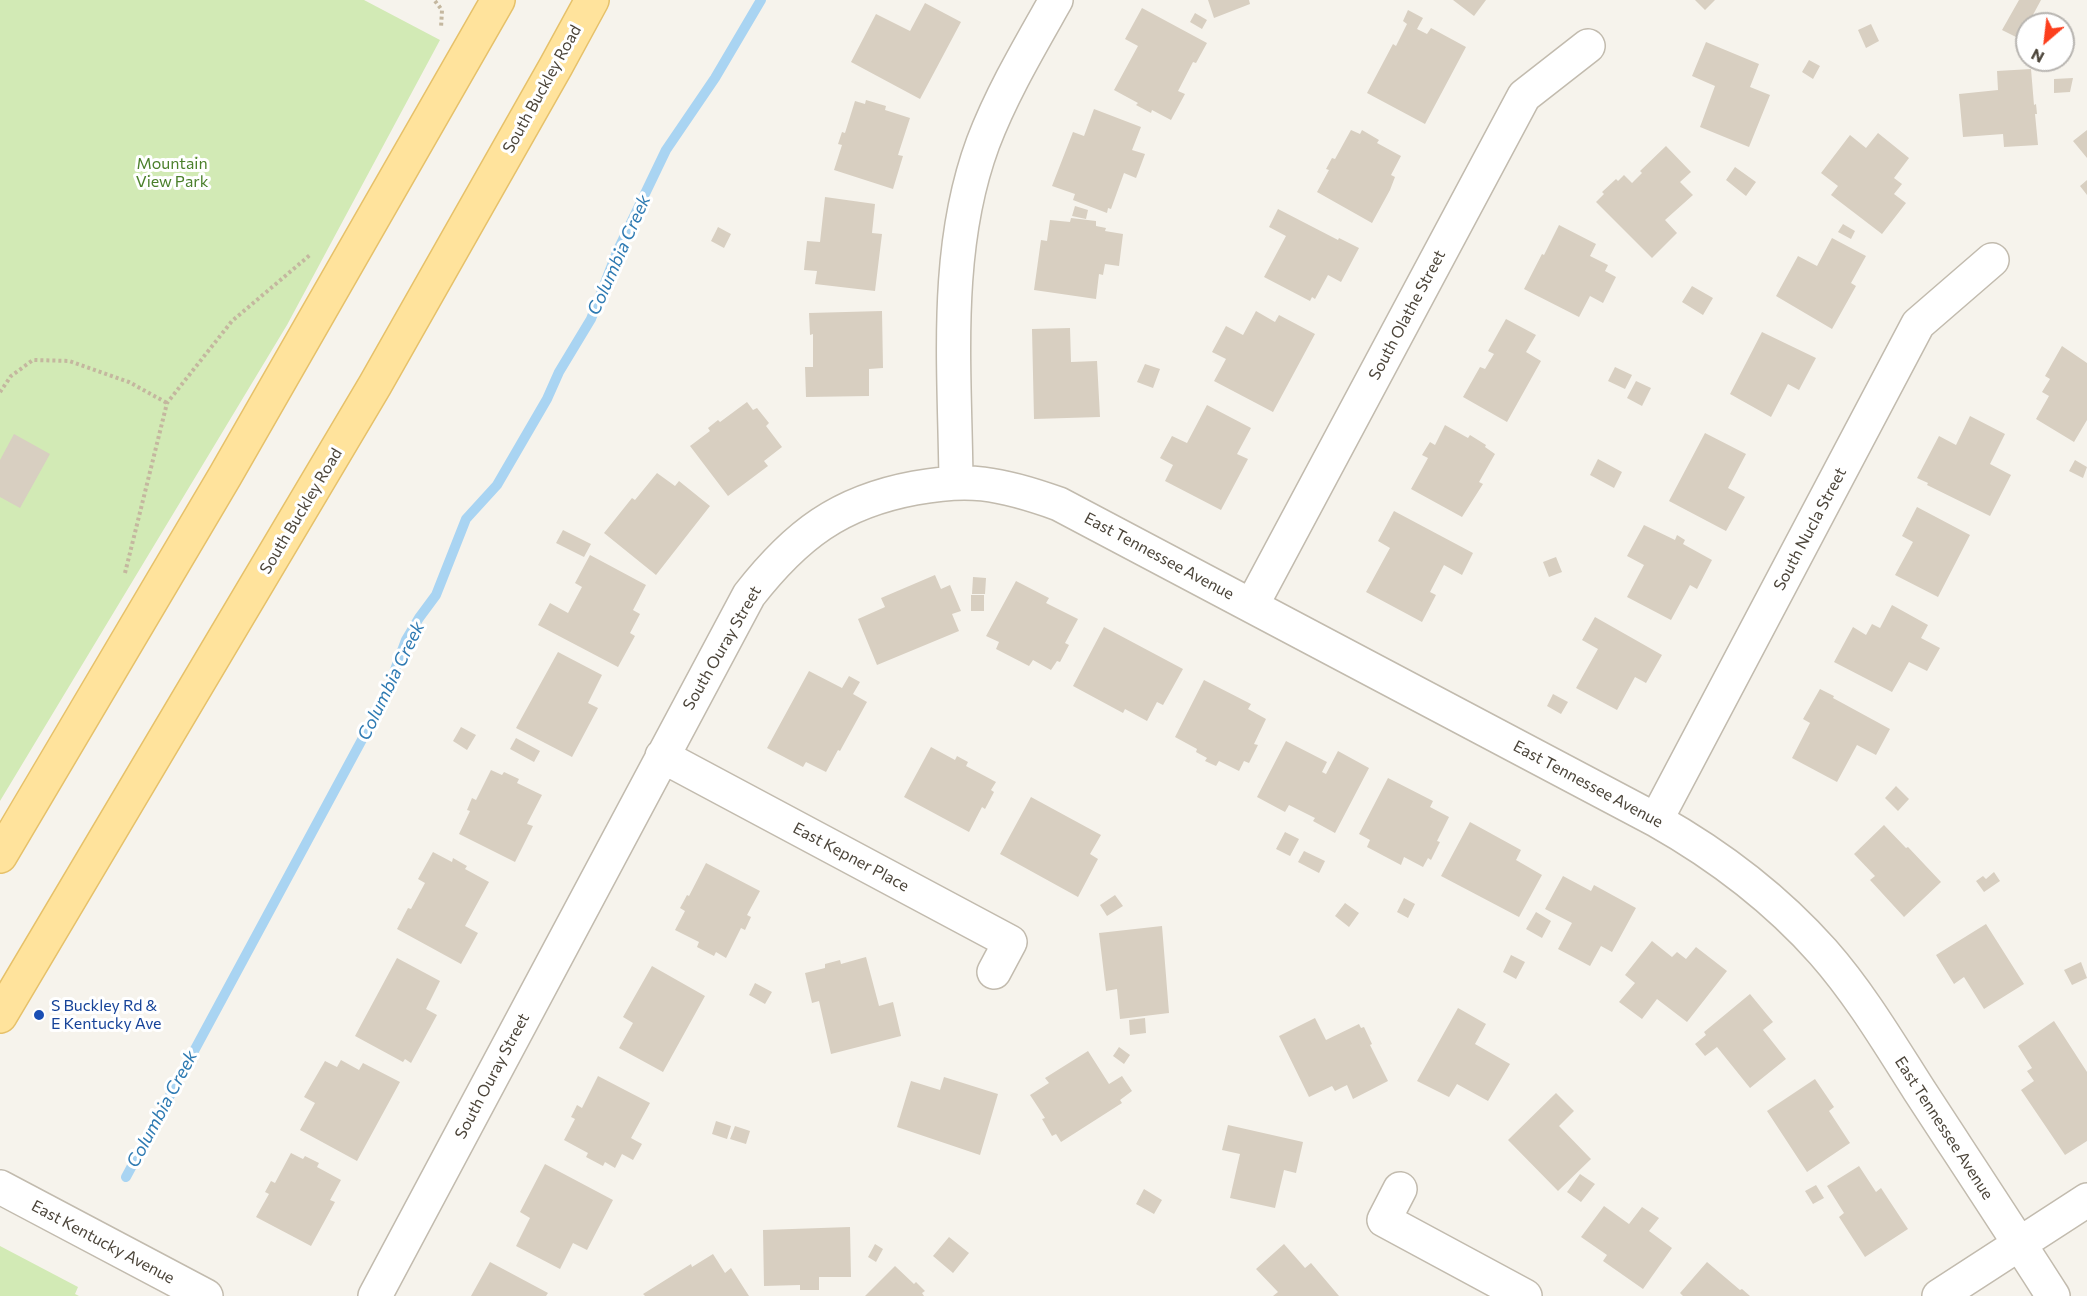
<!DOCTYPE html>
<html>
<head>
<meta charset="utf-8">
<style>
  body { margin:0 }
  #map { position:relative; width:2087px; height:1296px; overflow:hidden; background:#f6f3ec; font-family:Commissioner,sans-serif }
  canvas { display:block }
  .north { position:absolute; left:2015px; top:12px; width:60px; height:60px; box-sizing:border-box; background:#fff; border:2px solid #b7b4b0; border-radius:50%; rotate:208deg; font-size:16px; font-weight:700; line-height:24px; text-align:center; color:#4b4439 }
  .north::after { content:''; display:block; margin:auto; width:21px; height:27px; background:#fc3f1d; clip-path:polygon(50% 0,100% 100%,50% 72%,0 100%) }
</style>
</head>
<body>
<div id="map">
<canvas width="2087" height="1296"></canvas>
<div class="north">N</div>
</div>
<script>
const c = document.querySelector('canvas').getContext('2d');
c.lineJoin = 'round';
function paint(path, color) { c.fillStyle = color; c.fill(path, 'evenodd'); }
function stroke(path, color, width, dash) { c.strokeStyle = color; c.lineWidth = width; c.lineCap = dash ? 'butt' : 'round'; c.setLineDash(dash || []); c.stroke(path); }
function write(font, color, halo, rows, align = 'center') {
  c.font = font + ' Commissioner,sans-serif'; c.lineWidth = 6; c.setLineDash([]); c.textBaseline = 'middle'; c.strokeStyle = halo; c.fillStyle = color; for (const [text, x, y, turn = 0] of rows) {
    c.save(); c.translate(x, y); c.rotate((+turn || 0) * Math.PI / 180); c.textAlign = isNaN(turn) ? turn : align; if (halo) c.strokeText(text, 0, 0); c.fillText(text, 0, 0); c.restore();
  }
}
paint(new Path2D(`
  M0,0H364L440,40L287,325L0,801Z
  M0,1246L78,1287L75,1294L79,1296H0Z`), '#d2eab5');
stroke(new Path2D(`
  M126,1177L385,697L406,640L419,618L436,595L466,519L497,485L547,399L559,372L591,319L617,252L666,150L715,78L761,0`), '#a9d4f2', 10);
paint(new Path2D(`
  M1208,0H1249L1250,4L1214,18Z
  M1453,0H1486L1474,16Z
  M1695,0H1715L1705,10Z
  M2019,0H2041L2020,39L2002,30Z
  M925,3L961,22L920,99L851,62L876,14L910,31Z
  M1142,8L1207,43L1196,63L1193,62L1178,91L1185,94L1171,120L1152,110L1151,113L1136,105L1138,103L1114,90L1138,46L1125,39Z
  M1408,10L1423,18L1417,29L1427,34L1431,28L1466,47L1425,124L1367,93L1393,44L1396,46L1407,24L1403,21Z
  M1195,13L1207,20L1202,29L1190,22Z
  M1871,24L1879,41L1866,48L1858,30Z
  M1706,42L1759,64L1750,87L1770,95L1749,147L1700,127L1715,86L1692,76Z
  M1809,60L1820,66L1813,79L1802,72Z
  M2031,69L2034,105L2036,104L2037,114H2035L2038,145L2004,147L2003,134L1963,137L1959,94L1998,90L1997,71Z
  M2073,78L2070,92L2054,93V79Z
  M866,100L886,106L885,110L910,118L898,155L903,156L893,189L834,170L842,145L838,144L842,132L845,133L855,101L865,104Z
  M1094,109L1141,127L1132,150L1145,154L1136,178L1124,173L1111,209L1108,208L1107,213L1073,200L1075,194L1052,186L1073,132L1084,136Z
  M1351,130L1360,134L1362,130L1379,140L1377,143L1401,156L1391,175L1395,177L1390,190L1372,223L1317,192L1329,170L1326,169L1332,158L1335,159Z
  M2087,130V158L2073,141Z
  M1878,133L1909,158L1894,178L1902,184L1894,194L1906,203L1882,234L1831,195L1838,186L1821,173L1850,135L1866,148Z
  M1666,146L1691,172L1680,182L1693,195L1665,220L1677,233L1652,258L1596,202L1604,194L1602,192L1616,179L1618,181L1624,175L1632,183L1642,173L1640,171Z
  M1735,167L1756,182L1746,196L1726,180Z
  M2087,180V195L2080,186Z
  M825,197L875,204L872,233L882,234L875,291L815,284L817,271L804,270L807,241L820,242Z
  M1075,206L1088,210L1086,219L1072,216Z
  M1278,209L1338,240L1339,238L1359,248L1341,282L1328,275L1315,299L1312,297L1310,301L1264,277L1286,236L1269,227Z
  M1071,218L1096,221V226L1106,228L1105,231L1123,234L1119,266L1105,264L1103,275L1099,274L1096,299L1034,290L1041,240L1047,241L1050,220L1070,222Z
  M1843,224L1855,231L1851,239L1838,232Z
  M1559,225L1596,244L1590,256L1608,265L1605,271L1616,277L1603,303L1590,296L1579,317L1524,289L1542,254L1544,255Z
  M718,227L731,234L724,248L711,241Z
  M1832,238L1866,256L1851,283L1856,286L1832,329L1776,296L1798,256L1817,266Z
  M1692,286L1713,298L1703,315L1682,302Z
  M882,311L883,368L869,369V396L806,397L805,367H813V334L810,335L809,313Z
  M1256,311L1275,322L1279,315L1315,334L1273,412L1214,381L1226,359L1212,352L1226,326L1243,335Z
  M1506,319L1536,335L1526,352L1541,361L1507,422L1463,397L1480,367L1485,369L1494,354L1488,351Z
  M1070,328L1071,362L1097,361L1100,417L1034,419L1032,329Z
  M1762,332L1816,358L1799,390L1788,384L1771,417L1730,394Z
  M2062,346L2087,363V420L2074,442L2036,419L2049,396L2042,392L2050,379L2045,376Z
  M1145,364L1160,369L1153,388L1137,382Z
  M1615,367L1632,375L1625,389L1608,381Z
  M1636,381L1651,388L1642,406L1627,398Z
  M747,402L753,410L757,408L769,423L766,426L782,447L764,461L768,466L728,496L690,446L710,431L708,428L718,420L720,422Z
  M1207,405L1251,428L1237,454L1248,459L1221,510L1165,481L1173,465L1160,458L1172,436L1187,443Z
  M1970,416L2005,434L1990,464L2011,475L1990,516L1927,485L1928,483L1917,478L1939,436L1956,445Z
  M1445,425L1468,438L1470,435L1486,445L1485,447L1495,454L1479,482L1483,484L1462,517L1411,489L1428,458L1422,455L1430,442L1435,445Z
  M1705,433L1746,454L1728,488L1745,497L1726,531L1669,501Z
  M14,434L50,454L20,508L0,497V460Z
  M1598,459L1622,472L1614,488L1590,475Z
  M2075,460L2087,467L2083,478L2069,471Z
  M657,473L675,486L679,481L710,506L656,575L604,533L632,498L635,500Z
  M1917,507L1970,535L1938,597L1895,575L1913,542L1902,536Z
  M1394,511L1473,553L1462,575L1444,565L1430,592L1436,595L1422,622L1366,592L1390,548L1378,541Z
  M1644,525L1675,540L1677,535L1685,540L1683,544L1712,560L1697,589L1690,585L1671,620L1627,597L1644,565L1627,556Z
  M563,530L591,544L584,557L556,543Z
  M590,555L646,585L633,610L640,614L630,633L635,636L618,667L538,625L550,603L568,613L582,587L575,583Z
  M1556,557L1562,572L1549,577L1543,562Z
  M935,575L941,589L950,585L961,611L952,614L959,631L877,665L858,619L885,607L881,598Z
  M973,577L986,578L985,594H972Z
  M1016,581L1049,598L1046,603L1078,619L1065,643L1069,645L1060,662L1057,661L1051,670L1033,660L1029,666L996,649L999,642L986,636Z
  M971,595H984V611H971Z
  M1892,605L1928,625L1921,638L1940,648L1927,671L1909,662L1892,692L1834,662L1853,627L1866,635L1872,624L1880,628Z
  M1595,617L1662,655L1646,683L1635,677L1617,710L1576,688L1598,649L1582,640Z
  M1104,627L1183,669L1163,705L1157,702L1147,721L1125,709L1123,713L1073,686Z
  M558,652L602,675L588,703L598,708L572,757L516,728Z
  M809,671L842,688L849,676L860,682L853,694L867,702L840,751L838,750L826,772L806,762L803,767L767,748Z
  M1204,680L1251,704L1248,709L1266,719L1254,744L1258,745L1249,763L1244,761L1239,771L1219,761L1216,766L1205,761L1207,758L1196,752L1197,749L1175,737Z
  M1820,689L1834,696L1833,698L1890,729L1876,755L1857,745L1837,782L1792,758L1810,723L1803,719Z
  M1553,694L1568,702L1561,714L1547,706Z
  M461,727L476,735L467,750L453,741Z
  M516,738L540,751L534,762L510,749Z
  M1286,741L1327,762L1322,772L1326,774L1338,751L1369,768L1335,833L1313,821L1315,818L1289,805L1285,812L1257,797Z
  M931,747L955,760L957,756L968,762L966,766L996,782L991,790L994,792L985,809L982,807L969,832L904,797Z
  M491,770L502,775L504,772L519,779L517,783L542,795L527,824L533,826L515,862L459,834L470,811L467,810L472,798L476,800Z
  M1388,778L1433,801L1430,807L1449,817L1437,841L1440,842L1431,860L1428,858L1423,867L1404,857L1401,865L1367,847L1370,840L1359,834Z
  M1896,786L1909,799L1898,811L1885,798Z
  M1031,797L1101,835L1090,854L1098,859L1078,897L1000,854Z
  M1470,822L1521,850L1516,860L1542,875L1519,917L1441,876Z
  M1884,825L1906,848L1908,847L1941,882L1904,917L1870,880L1875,876L1854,854Z
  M1285,832L1299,839L1290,856L1276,849Z
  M1304,851L1325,861L1319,873L1298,862Z
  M433,852L452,862L453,858L467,866L465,869L489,882L465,926L478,933L461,964L397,929L408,908L411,909L425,883L418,879Z
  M706,863L760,891L747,915L751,917L745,930L741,928L726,958L716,952L714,956L697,947L699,942L675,930L685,911L680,908L687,895L689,896Z
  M1994,872L2000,881L1984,892L1976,881L1983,876L1986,879Z
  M1563,876L1591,891L1594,885L1636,908L1612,952L1601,946L1590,966L1558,949L1572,923L1545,909Z
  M1115,895L1123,906L1107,916L1100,905Z
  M1404,898L1415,904L1408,918L1397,912Z
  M1345,903L1359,913L1349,927L1335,916Z
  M1536,912L1551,921L1542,938L1526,929Z
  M1986,924L2024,984L1984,1009L1964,977L1954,984L1936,955Z
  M1162,926L1169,1013L1120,1019L1117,989L1106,991L1099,933Z
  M1652,941L1672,957L1677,952L1686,959L1696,947L1727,971L1687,1022L1657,999L1642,1019L1619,1002L1635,983L1625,975Z
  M1511,955L1525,962L1516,979L1503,972Z
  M866,957L879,1006L893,1002L901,1036L831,1054L819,1001L812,1003L805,973L825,968V964L840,960L841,964Z
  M397,958L440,981L426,1009L437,1015L411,1063L405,1059L403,1062L355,1036Z
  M2081,962L2087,978L2072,985L2064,970Z
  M652,966L705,996L663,1072L619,1048L633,1023L623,1017Z
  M755,983L772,992L765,1004L749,995Z
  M1750,994L1773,1022L1763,1030L1786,1059L1750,1088L1717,1047L1705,1056L1695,1044L1706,1035L1704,1032Z
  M1458,1008L1486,1024L1475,1044L1510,1064L1488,1101L1457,1084L1449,1097L1417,1081Z
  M1145,1018L1146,1033L1130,1035L1129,1020Z
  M1315,1018L1326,1040L1359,1024L1361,1028L1364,1027L1372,1044L1370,1045L1388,1081L1353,1099L1347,1085L1335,1091L1332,1086L1309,1097L1279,1036Z
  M2054,1021L2087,1072V1141L2065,1155L2021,1090L2034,1081L2027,1071L2032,1068L2018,1046Z
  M1119,1047L1130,1055L1124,1064L1113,1056Z
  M1088,1051L1109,1084L1122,1076L1132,1091L1120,1100L1122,1103L1061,1142L1056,1134L1052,1136L1042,1119L1045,1118L1030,1095L1049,1083L1045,1078Z
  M341,1060L359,1070L363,1063L400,1082L357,1161L300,1130L315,1103L304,1097L325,1061L337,1067Z
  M598,1076L650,1103L631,1138L642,1144L633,1160L622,1154L615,1168L605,1162L603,1166L586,1157L588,1153L564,1140L575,1119L571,1117L577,1105L582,1108Z
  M944,1077L998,1094L980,1155L897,1127L911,1081L940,1090Z
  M1815,1079L1834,1107L1829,1111L1850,1143L1807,1172L1767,1111Z
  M1556,1093L1574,1111L1559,1126L1591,1159L1558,1191L1508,1140Z
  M716,1121L731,1126L727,1139L712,1134Z
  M1228,1125L1303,1142L1296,1173L1284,1170L1275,1208L1230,1198L1240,1154L1222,1150Z
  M735,1126L750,1131L746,1144L730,1139Z
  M291,1153L303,1159L305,1156L319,1163L317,1167L341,1180L330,1200L335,1202L311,1246L256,1217L269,1194L265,1192L271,1181L275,1183Z
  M545,1164L613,1200L587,1250L573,1243L560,1269L516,1246L530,1218L520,1212Z
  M1859,1166L1876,1192L1881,1188L1908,1229L1865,1257L1839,1217L1844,1213L1827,1186Z
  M1580,1174L1595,1184L1581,1202L1567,1192Z
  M1816,1185L1824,1198L1813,1204L1805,1191Z
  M1144,1189L1162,1200L1154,1214L1136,1204Z
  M1604,1206L1629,1224L1642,1207L1659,1218L1649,1231L1672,1248L1643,1289L1603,1261L1607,1255L1581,1237Z
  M850,1227L851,1277H819V1290H800V1285L764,1286L763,1230Z
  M949,1237L969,1253L953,1273L933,1256Z
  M875,1244L883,1249L876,1262L868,1257Z
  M1284,1244L1305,1268L1311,1263L1339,1296H1273L1278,1292L1256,1269Z
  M713,1254L725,1273L731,1268L749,1296H645L643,1294L691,1264L692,1267Z
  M490,1262L548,1293L546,1296H471Z
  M1707,1262L1740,1290L1742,1289L1750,1296H1683L1680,1293Z
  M895,1266L914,1284L916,1282L925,1291L922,1293L924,1296H865Z`), '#d8cfc1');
const minor = new Path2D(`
  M956,483C955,369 943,251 983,143C1002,93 1030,46 1056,0
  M1252,605L1524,96L1588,46
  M662,756L1010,942L994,972
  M1656,820L1918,324L1992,260
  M0,1187L206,1296
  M1400,1189L1384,1220L1525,1296
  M375,1296L749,595C796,535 839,502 915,488C937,484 960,481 983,484C1009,487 1034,495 1059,504L1656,820C1718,855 1775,898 1823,952C1860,994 1889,1043 1919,1090C1964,1159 2009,1227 2053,1296
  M1939,1296L2087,1200`);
const major = new Path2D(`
  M0,856L225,476L498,0
  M0,1016L375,385L556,66L592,0`);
stroke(minor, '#c2bbae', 36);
stroke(major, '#e6c16a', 36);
stroke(new Path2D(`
  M435,1L442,10L441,28
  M0,392L11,376L33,360L69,361L129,382L167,403
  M125,573L167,403L232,321L310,255`), '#c4b79f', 4, [3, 3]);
stroke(minor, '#fff', 33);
stroke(major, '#ffe39c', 33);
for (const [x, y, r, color] of [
  [39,1015,6,"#1a4fb4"]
]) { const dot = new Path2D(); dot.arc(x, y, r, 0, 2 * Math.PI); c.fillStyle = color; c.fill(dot); stroke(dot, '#fff', 2); }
write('16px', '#4b4439', '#fff', [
  ["South Buckley Road",542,89,-61],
  ["South Olathe Street",1407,315,-62],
  ["South Buckley Road",301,511,-59],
  ["South Nucla Street",1810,529,-62],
  ["East Tennessee Avenue",1159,556,28],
  ["South Ouray Street",722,648,-60],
  ["East Tennessee Avenue",1588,784,28],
  ["East Kepner Place",851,857,28],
  ["South Ouray Street",492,1076,-62],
  ["East Tennessee Avenue",1944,1128,57],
  ["East Kentucky Avenue",103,1242,28]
]);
write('16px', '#4a7f2a', '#fff', [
  ["Mountain",172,164],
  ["View Park",172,182]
]);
write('16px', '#164399', '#fff', [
  ["S Buckley Rd &",51,1006],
  ["E Kentucky Ave",51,1024]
], 'left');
write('italic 18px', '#2e7ab2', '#fff', [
  ["Columbia Creek",619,255,-66],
  ["Columbia Creek",391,681,-64],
  ["Columbia Creek",162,1109,-62]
]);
</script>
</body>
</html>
